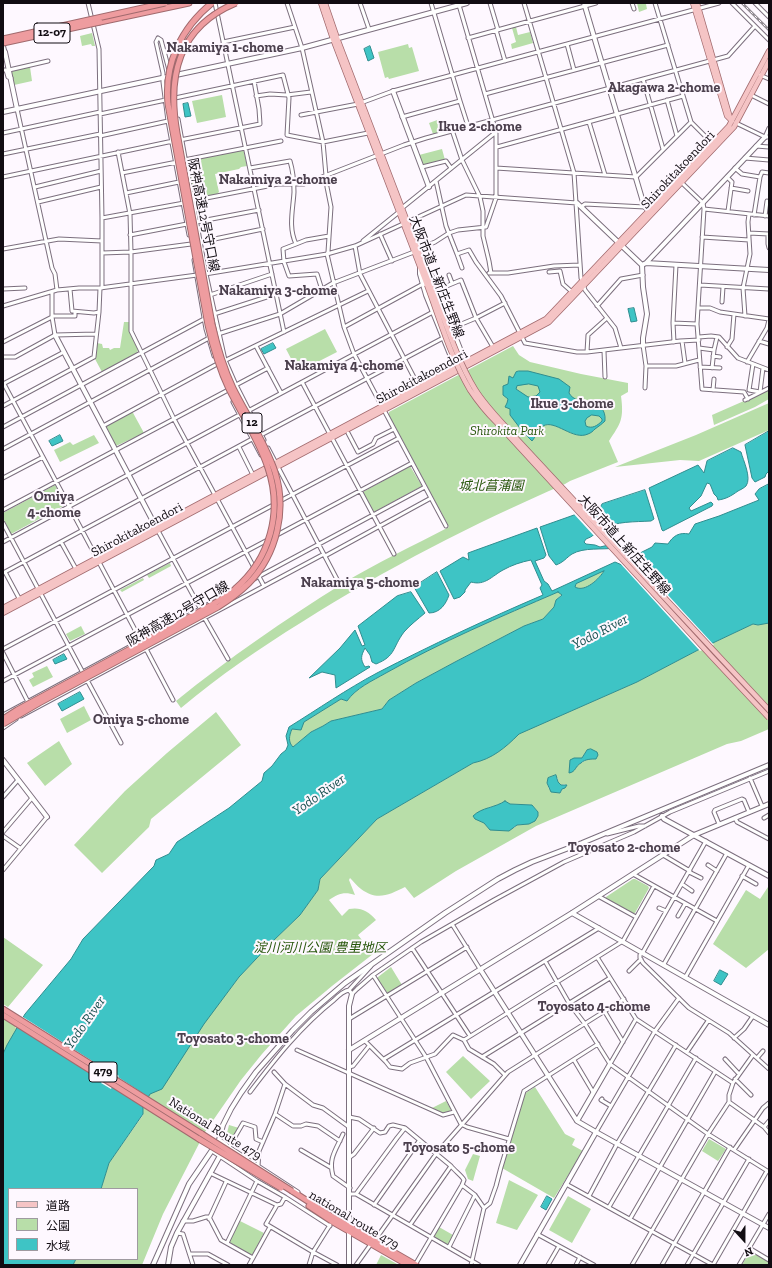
<!DOCTYPE html>
<html>
<head>
<meta charset="utf-8">
<style>
  body { margin:0 }
  #map { position:relative; width:772px; height:1268px; overflow:hidden; background:#fef8ff; font-family:"Zilla Slab","Noto Sans JP",serif }
  canvas { display:block }
  .frame { position:absolute; inset:0; border:4px solid #110c12; pointer-events:none }
  .legend { position:absolute; left:8px; top:1188px; width:130px; height:72px; box-sizing:border-box; background:#fef8ff; border:1px solid #9f9aa0; margin:0; padding:5px 7px; list-style:none; font-size:12px; color:#110c12 }
  .legend li { display:flex; align-items:center; gap:8px; height:20px }
  .legend b { width:20px; border:1px solid #9f9aa0 }
  .north { position:absolute; left:724px; top:1220px; width:40px; height:40px; -webkit-text-stroke:3px #fef8ff; paint-order:stroke; rotate:159deg; font-size:11px; font-weight:700; line-height:16px; text-align:center; color:#110c12 }
  .north::after { content:''; display:block; margin:auto; width:14px; height:18px; background:#110c12; clip-path:polygon(50% 0,100% 100%,50% 72%,0 100%) }
</style>
</head>
<body>
<div id="map">
<canvas width="772" height="1268"></canvas>
<div class="frame"></div>
<ul class="legend">
<li><b style="height:5px;background:#f5c4c5"></b>道路</li>
<li><b style="height:11px;background:#b8dea9"></b>公園</li>
<li><b style="height:11px;background:#3ec4c5"></b>水域</li>
</ul>
<div class="north">N</div>
</div>
<script>
const c = document.querySelector('canvas').getContext('2d');
c.lineJoin = 'round';
function paint(path, color) { c.fillStyle = color; c.fill(path, 'evenodd'); }
function stroke(path, color, width, dash) { c.strokeStyle = color; c.lineWidth = width; c.lineCap = dash ? 'butt' : 'round'; c.setLineDash(dash || []); c.stroke(path); }
function write(font, color, halo, rows, align = 'center') {
  c.font = font + ' "Zilla Slab","Noto Sans JP",serif'; c.lineWidth = 4; c.setLineDash([]); c.textBaseline = 'middle'; c.strokeStyle = halo; c.fillStyle = color; for (const [text, x, y, turn = 0] of rows) {
    c.save(); c.translate(x, y); c.rotate((+turn || 0) * Math.PI / 180); c.textAlign = isNaN(turn) ? turn : align; if (halo) c.strokeText(text, 0, 0); c.fillText(text, 0, 0); c.restore();
  }
}
paint(new Path2D(`
  M637,3H649L646,4L647,9L639,12Z
  M516,27L518,35L530,32L533,43L512,49L511,44L516,42L512,28Z
  M92,33L95,46H92L91,44L82,46L80,36Z
  M408,44L409,48L412,47L419,71L389,79L388,77L385,78L378,52Z
  M30,67L32,81L14,85L11,73L13,71Z
  M222,95L226,117L197,123L192,101Z
  M440,119L442,126L453,125L454,128L433,134L429,123Z
  M442,149L445,160L425,165L423,164L419,155Z
  M243,150L244,152L247,166L241,167L239,169L215,174L219,192L217,194L196,199L194,197L188,163L189,161Z
  M124,322H129L130,332L138,350L137,353L102,372L95,359L97,343L102,344L103,348H109L110,350L114,348H120Z
  M325,329L337,352L298,372L286,349Z
  M513,346L519,355L530,362L581,374L628,383V392L621,396C624,419 621,423 609,441L618,462L570,481L565,484C473,524 387,568 302,622C260,648 219,676 181,708L176,701C229,658 284,620 342,584C376,563 413,546 449,527L389,415V412Z
  M769,390V399L755,407L714,425L712,415Z
  M769,403V430L699,461L680,460L615,467L696,435Z
  M132,411L144,433L116,446L106,426Z
  M94,435L99,443L60,462L54,450L70,442L73,445Z
  M410,466L422,486L374,512L363,492Z
  M55,485L65,505L11,534L3,518V513Z
  M170,563L171,566L149,578L147,575Z
  M606,570C599,578 586,594 575,587L576,584Z
  M143,578L144,580L122,592L120,590Z
  M558,592L562,594L556,600L554,607L543,619L524,626L455,662L416,683L389,700L382,709L331,721L323,726L311,732L293,747C288,742 289,736 292,729L341,699L347,701C356,688 372,681 386,673C441,642 500,617 558,592Z
  M768,622L769,623V729L741,741L727,744L536,826L456,871L414,898L405,887C389,895 377,901 361,889C357,886 353,881 350,878L349,880L355,895C344,891 338,894 329,900L342,916L349,909C361,907 368,911 376,920L358,935L373,954L332,986L296,1016L262,1054L241,1080L205,1132L163,1214L142,1265H73L76,1259H137V1189H101L109,1163L143,1115V1107L151,1092L239,977L273,941L300,915L318,890L320,879L377,819L473,763C492,758 505,748 518,734L637,682L698,650L753,624L758,625ZM587,750L586,760L578,765L574,758H582ZM558,778V782L561,785L565,784L560,793L549,789L547,783ZM504,802L509,804L532,805L538,812V816L524,825H517L514,828L490,830L484,823L489,807L496,806Z
  M81,626L85,634L70,641L66,634Z
  M47,666L53,677L33,687L29,680L34,677L32,673Z
  M84,706L91,720L67,733L60,719Z
  M216,712L241,745L151,819L149,827L102,873L74,845L125,791L167,753Z
  M59,741L72,764L45,786L27,763Z
  M633,879H635L648,886L649,888L635,913L633,914L606,899V897Z
  M768,887L769,949L746,968L713,944L746,890L760,899Z
  M3,937L43,965L8,1007L3,1004Z
  M391,967L402,985L388,994L377,978L378,977Z
  M3,1012L20,1023L3,1054Z
  M463,1056L490,1081L471,1099L446,1072Z
  M535,1087L565,1134L575,1139L572,1145L583,1151L554,1198L502,1168L524,1094Z
  M446,1101L451,1109L450,1111L445,1114L432,1108Z
  M229,1125L239,1128L234,1136L227,1133Z
  M709,1139L726,1149L718,1161L702,1151Z
  M473,1154L480,1156L473,1181L468,1179L465,1170Z
  M509,1180L538,1195L517,1230L496,1223Z
  M568,1196L591,1209L572,1243L549,1230Z
  M240,1221L264,1233L253,1254L251,1255L230,1243L229,1241Z
  M439,1227L453,1235L448,1245L434,1237Z
  M751,1252L769,1262V1265H742L749,1253Z
  M381,1255L397,1264L396,1265H376Z`), '#b8dea9');
const water = new Path2D(`
  M370,46L374,58L368,61L364,49Z
  M188,103L191,116L185,117L183,104Z
  M634,308L637,321L631,322L628,309Z
  M273,343L276,348L264,354L261,349Z
  M519,371H528L559,379L570,387L569,393C577,408 607,396 605,421C602,424 599,426 595,429C593,431 591,433 588,434C573,441 555,419 543,426C537,429 536,437 532,441L523,432L510,415V409L505,407L507,403L508,399L503,395V386L508,384L509,376L513,378L516,372ZM529,384L538,386L540,392L536,396L528,397L516,389L517,386ZM592,415L599,416L602,419V421C597,426 592,429 586,426L585,421L587,418Z
  M769,431V471L766,474L765,477L755,482L752,478L745,445Z
  M60,435L63,441L52,446L49,441Z
  M733,448L741,452C743,460 752,478 746,486C744,488 740,490 738,491C731,496 726,499 718,500L717,497L714,494L710,484L707,483L701,496L689,508L691,511L711,502L713,504L712,506L663,531L662,530L649,488L698,465L704,473L707,461Z
  M769,484V623L758,625L753,624L698,650L637,682L519,734C505,748 492,759 473,763L377,819L320,879L318,890L300,915L273,941L239,977L204,1024L162,1089L150,1094L143,1107V1114L109,1163L101,1189H9V1259H76L73,1265H3V1054L7,1045L25,1014L71,959L83,939L154,866L156,860L169,854L177,842L229,808L262,781L264,773L272,766L281,754L286,750L288,745L286,736L289,727C318,709 347,689 377,673C431,645 487,619 543,595L540,588L542,585L531,560C521,562 512,565 503,570C492,576 485,586 471,582L465,590V592L460,597L454,599L440,571L463,557L469,560L468,553L537,528L546,555L544,558L535,561L544,581L548,584L552,591L615,562L622,565L642,552L652,547L655,543L668,544C673,536 679,532 689,534L695,524L719,516L759,500L755,494L759,489ZM604,571C600,578 585,593 575,587L576,584ZM558,592L562,595L556,600L554,607L543,619L524,626L455,662L416,683L389,700L382,709L331,721L323,726L311,732L293,747C288,742 289,736 292,729L301,730L304,722L341,699L347,701C356,688 372,681 386,673C441,642 500,617 558,592Z
  M645,490L654,519L651,521C635,522 616,521 602,529C596,532 593,537 586,539L584,542L586,544L595,545L600,547L613,544L616,548C602,550 584,547 572,554C566,558 564,562 556,565L549,556L540,527L591,509L598,512L602,504Z
  M437,572L449,595C446,604 440,613 429,613L414,587Z
  M411,592L425,613C418,619 410,625 404,632C392,648 396,656 376,664L372,662L370,655L365,648C361,656 360,659 365,667L369,666L370,667L336,688L335,675L322,672L309,678L340,648L355,630L362,646L365,645L358,626L397,596Z
  M64,654L67,659L55,664L53,660Z
  M80,692L84,699L62,711L58,704Z
  M591,749L597,752L598,755L596,759C591,759 585,759 581,763C575,766 576,772 569,773L570,760L574,758H582L587,750Z
  M556,775L558,782L561,785H567L565,788L562,789L560,793L551,792L547,783L548,778Z
  M505,801L510,804L532,805L538,812V816L535,821L529,824L517,825L509,831L490,830L484,823L475,819L473,816C482,807 495,808 505,801Z
  M720,970L728,974L721,985L714,981Z
  M547,1196L552,1199L546,1210L541,1207Z`);
paint(water, '#3ec4c5');
stroke(water, '#308d8f', 1);
paint(new Path2D(`
  M587,508L607,529L595,537L573,513Z
  M632,556L714,645L700,651L618,561L622,563Z
  M23,1014V1017L108,1071L109,1069L119,1076L118,1077L150,1098L145,1108L112,1087L111,1089L101,1083L102,1081L17,1027L15,1028Z`), '#fef8ff');
const street = new Path2D(`
  M88,3L99,49L102,218V288
  M215,3L284,332
  M287,3L302,48L323,142L327,187L331,207L328,252L327,254L344,327L354,354L446,526
  M360,3L369,29
  M431,3L460,101L468,126
  M490,3L498,30
  M524,3L574,173L581,278L585,290L615,328L621,348
  M632,3L634,9
  M655,3L691,122L712,143
  M732,3L769,40
  M755,3L769,17
  M496,30L505,61
  M468,38L596,3
  M223,42L295,27
  M3,44L5,52
  M567,44L574,70
  M3,70H6L8,77L11,78
  M9,70L48,61
  M169,70L161,40L158,38L156,42L163,73V82L168,121L189,235
  M760,75L769,79
  M170,78L173,90
  M643,79L663,149
  M485,94L668,45
  M751,95L769,104
  M256,96L270,94L287,95L311,92
  M667,100L677,136
  M17,109L52,268L55,274L57,290
  M100,114L283,75L289,98L287,135L323,142L368,133
  M301,115L358,104L393,91L719,3
  M402,117L460,101
  M178,119L206,274L225,360L236,385L264,440
  M589,122L605,175
  M736,123L765,137H769
  M452,130L462,160L480,197L483,211V236L489,261L491,273
  M3,133L100,112
  M100,136L168,121
  M765,137L769,128
  M180,140L260,124L259,109L254,81
  M756,146L769,147
  M497,147L683,96
  M118,152L130,214L131,252V331L174,419L264,586
  M3,154L100,134
  M745,158L769,160
  M184,160L281,141
  M422,167L446,161L451,168
  M250,168L290,161C293,171 294,181 294,192C293,210 288,227 296,244L306,240L329,236
  M496,168L636,177L691,122
  M735,168L742,174L760,177L762,172L769,173
  M122,173L177,162
  M3,177L173,141
  M727,177L732,182L728,211
  M436,181L446,226L457,254L469,250L476,262L501,296L525,343L577,352H587L680,341L699,340
  M681,182L703,203L704,209L697,324L702,389L744,392L748,399
  M35,187L101,171
  M731,188L748,191
  M126,193L179,182
  M191,201L278,184H304L404,145L426,138L728,56L755,26
  M38,202L101,187
  M581,207L585,204L645,207
  M402,208L496,132
  M704,209L769,216
  M754,215L760,177
  M765,216L767,201
  M102,218L184,203
  M196,222L259,210
  M749,233L769,234
  M380,234L392,261
  M768,234V244L769,248
  M130,235L187,224
  M702,237L749,240
  M363,241L399,212
  M200,242L263,229
  M296,244L283,249L284,262L289,276L317,274L322,290
  M355,246L360,274L419,387
  M3,249L59,239L102,241
  M418,249L435,242L449,233L458,230L486,227L496,198V132L459,5
  M102,253L131,252L191,244
  M457,254L462,268
  M194,260L206,329L214,356
  M549,272L560,271L563,284L572,292
  M489,273H508L554,266L580,265
  M205,274L327,254L355,246L466,195L577,203
  M449,275L452,283
  M700,285L769,289
  M3,289L25,288
  M70,289L72,311L94,313L99,312
  M437,290L461,280L476,318L493,347
  M52,292V317L55,335
  M210,295L272,274
  M722,302L723,287
  M3,306L57,290L79,288H100L197,275
  M597,306L621,279L643,275
  M698,308H710L720,312L769,319
  M214,314L276,294
  M52,316H75V312
  M745,316L743,288L750,254L748,222L749,214
  M673,323L697,324
  M344,327L423,284
  M452,328L476,318L505,303
  M218,334L280,314L333,283L414,252
  M699,337L711,336L719,337L738,358L769,370
  M682,341L685,363
  M759,341L769,344
  M3,342L52,317
  M674,342L673,323L676,265
  M643,345L646,366L645,388
  M256,346L281,393
  M727,347L732,339L734,314
  M699,348L714,350L712,368
  M714,350L717,337
  M604,351L605,377
  M587,352L588,335L607,318
  M713,356L720,357
  M3,357H15L55,335L96,334
  M224,361L368,291
  M747,362L767,328L769,320
  M753,364L749,390L760,392
  M646,366H676L699,360
  M700,367L720,368
  M302,382L394,554
  M3,384L64,352
  M4,384L141,641
  M234,386L268,368
  M713,390L714,379
  M760,392L763,368
  M745,400L769,388
  M233,402L261,455
  M3,406L94,357L99,312L100,288
  M248,411L433,312
  M103,426L219,363
  M3,427L204,319
  M348,433L358,452L373,444L376,438L394,429
  M261,435L443,338
  M239,447L253,475
  M268,448L340,585
  M3,449L209,338
  M3,478L43,457
  M280,501L399,438
  M3,510L230,389
  M3,523L82,671
  M157,529L200,608
  M3,542L241,414
  M61,542L76,569
  M325,556L431,498
  M5,572L20,600
  M3,573L254,438
  M254,579L425,487
  M204,617L228,659
  M145,647L173,700
  M3,649L275,504
  M3,653L27,700
  M87,680L121,743
  M3,681L412,463
  M3,715L220,598
  M21,716L324,554
  M3,728L16,719
  M750,778L762,806
  M3,797L18,780
  M735,818L737,822L769,839
  M764,818L769,815
  M719,824L714,812L715,810L742,799L744,800L749,812
  M3,832L32,798
  M607,834L639,826H645
  M3,836L20,848
  M706,841L643,952L640,955V958L643,963L689,1008L729,1033L769,1069
  M663,855L690,871
  M708,865L717,871
  M3,870L47,817
  M689,872L701,878
  M633,874L717,921
  M742,876L756,884
  M682,884L692,891
  M598,896L636,917
  M659,908L666,911
  M678,916L685,904
  M452,924L480,969
  M412,948L470,1036
  M597,957L636,1019L733,1083
  M545,961L569,1003L585,1024L610,1064L708,1134L769,1172
  M664,964L727,853
  M629,971L641,959
  M373,975L426,1057L461,1124L467,1127L509,1139
  M686,976L749,865
  M349,990L352,994L357,989L373,975L421,942L494,900L564,862L634,832L670,812L769,771
  M605,1012L623,1042
  M349,1019L467,947
  M734,1038L744,1029L753,1016
  M464,1040L623,941L654,886
  M365,1041L386,1062L390,1067L402,1069L410,1063L435,1054L453,1035L464,1040L469,1049L494,1064L505,1075
  M297,1050L443,1115L454,1112
  M687,1052L708,1021
  M482,1057L610,978
  M757,1058L763,1051
  M384,1059L599,928
  M725,1059L739,1074
  M574,1060L593,1092
  M610,1064L636,1019
  M349,1067L353,1066L369,1046
  M274,1072L285,1084
  M735,1079L751,1095
  M250,1092C275,1059 301,1026 334,1000C338,996 343,991 349,990L371,966
  M602,1099L601,1100L611,1106
  M729,1102L764,1127L769,1133
  M275,1114L293,1126H301L306,1124L318,1126L340,1141
  M349,1117L359,1119L380,1133L385,1132L389,1126L393,1125L405,1128L451,1166C455,1171 462,1176 464,1180L462,1185L415,1265
  M764,1127L769,1121
  M596,1132L655,1031L679,998
  M343,1134C336,1150 328,1158 333,1176L350,1188
  M226,1145L298,1192
  M229,1147L243,1123L255,1127L256,1139L263,1142
  M301,1150L330,1167
  M734,1150L763,1108L769,1103
  M212,1151L257,1181L285,1197L330,1226
  M350,1157L354,1154L374,1128
  M258,1166L259,1151L275,1114L285,1084L313,1105L323,1108L349,1127
  M210,1173L277,1205
  M566,1184L713,1265
  M462,1185L475,1195L484,1208
  M350,1194H356L479,1265
  M356,1194L397,1138L405,1128
  M589,1196L617,1144L676,1045
  M285,1197L281,1204L277,1205L266,1224L313,1252L337,1265
  M374,1205L419,1141
  M609,1207L696,1058
  M209,1219L226,1182
  M630,1219L715,1072
  M183,1221H193L206,1217H209L221,1240L253,1258
  M410,1225L451,1166
  M177,1233L183,1234L193,1265
  M537,1234L594,1265
  M375,1240L436,1154L508,1072L624,999
  M227,1243L257,1181
  M449,1247L475,1195
  M749,1248L769,1260
  M190,1254H208L228,1265
  M249,1265L270,1227
  M309,1265L313,1252L330,1225
  M356,1265L371,1244
  M471,1265L484,1208L490,1203L496,1186L501,1167L524,1091L598,1044
  M548,1265L559,1246
  M576,1265L580,1257
  M632,1265L708,1134L729,1102V1095L733,1083L753,1055
  M662,1265L730,1147
  M687,1265L749,1159
  M713,1265L767,1171
  M739,1265L769,1214`);
const secondary = new Path2D(`
  M584,3L643,202L645,207L650,212
  M5,52L17,109
  M393,91L429,187
  M3,112L302,48L467,3
  M577,203L642,265L643,287L647,314L643,338V345
  M646,263L769,270
  M642,265L646,263L765,137
  M420,269V274L426,295L456,369
  M427,269L432,277L466,364
  M55,335L156,527
  M3,760L47,817
  M662,816L664,819L769,876
  M572,913L769,1025
  M480,969L577,1121L596,1132
  M349,1050L572,913L694,835L769,804
  M577,1121L610,1064
  M153,1265L189,1184L219,1140L223,1125L231,1109L241,1093L256,1072L293,1030L311,1012L345,983L445,913L498,879L515,870L532,862L582,843L769,765
  M168,1265L171,1247L177,1233L226,1145L219,1140
  M349,1265V1006L352,994
  M520,1265L596,1132L769,1228`);
const primary = new Path2D(`
  M321,3L333,39L427,285
  M325,3L337,38L431,284
  M693,3L727,116L732,121
  M697,3L731,121
  M3,608L546,319L729,126L769,51
  M3,613L549,322L592,277L734,127L769,61`);
const highway = new Path2D(`
  M100,22L189,3
  M3,1009L202,1134
  M3,1015L199,1139
  M292,1191L331,1216L416,1265
  M309,1206L333,1222L408,1265`);
stroke(street, '#7c6f7e', 5);
stroke(secondary, '#7c6f7e', 6);
stroke(primary, '#a16a6e', 6);
stroke(highway, '#a16a6e', 7);
stroke(street, '#fff', 3);
stroke(secondary, '#fff', 4);
stroke(primary, '#f5c4c5', 4.5);
stroke(highway, '#ee9c9f', 5);
const rail = new Path2D(`
  M742,3L769,30`);
stroke(rail, '#8f8990', 2.5);
stroke(rail, '#fef8ff', 1, [3]);
const primaryBridge = new Path2D(`
  M431,284C444,317 456,358 475,389C486,407 502,422 516,438L769,710
  M427,285C440,320 451,358 470,390C478,402 487,413 497,423L711,656L769,718`);
const highwayBridge = new Path2D(`
  M3,39L165,3
  M3,43L100,22
  M3,719L17,710L199,612C211,605 224,599 235,589C270,559 283,512 268,468C259,440 242,415 229,389C219,368 213,347 208,325L168,104C164,64 181,28 212,3
  M3,724L39,703L218,607C229,600 240,592 249,583C277,554 287,510 275,472C265,442 247,416 233,388C223,367 217,346 212,324L177,133C167,76 178,27 236,3
  M202,1134L292,1191
  M199,1139L281,1188`);
stroke(primaryBridge, '#a16a6e', 6, []);
stroke(highwayBridge, '#a16a6e', 7, []);
stroke(primaryBridge, '#f5c4c5', 4.5);
stroke(highwayBridge, '#ee9c9f', 5);
for (const [x, y, w] of [
  [52,33,36],
  [252,423,20],
  [103,1072,28]
]) { const box = new Path2D(); box.roundRect(x - w / 2, y - 10, w, 20, 3); c.fillStyle = '#fef8ff'; c.fill(box); stroke(box, '#110c12', 1); }
write('bold 12px', '#110c12', null, [
  ["12-07",52,33],
  ["12",252,423],
  ["479",103,1072]
]);
write('13px', '#110c12', '#fef8ff', [
  ["Shirokitakoendori",678,170,-47],
  ["阪神高速12号守口線",203,215,79],
  ["大阪市道上新庄生野線",436,277,69],
  ["Shirokitakoendori",422,377,-28],
  ["Shirokitakoendori",137,530,-28],
  ["大阪市道上新庄生野線",624,545,48],
  ["阪神高速12号守口線",178,614,-30],
  ["National Route 479",215,1129,32],
  ["national route 479",354,1220,31]
]);
write('italic 13px', '#27560b', '#fef8ff', [
  ["Shirokita Park",507,431],
  ["城北菖蒲園",491,486],
  ["淀川河川公園 豊里地区",320,948]
]);
write('bold 14px', '#4c404e', '#fef8ff', [
  ["Nakamiya 1-chome",225,48],
  ["Akagawa 2-chome",664,88],
  ["Ikue 2-chome",480,127],
  ["Nakamiya 2-chome",278,180],
  ["Nakamiya 3-chome",278,291],
  ["Nakamiya 4-chome",344,366],
  ["Ikue 3-chome",572,404],
  ["Omiya",54,497],
  ["4-chome",54,513],
  ["Nakamiya 5-chome",360,583],
  ["Omiya 5-chome",141,720],
  ["Toyosato 2-chome",624,848],
  ["Toyosato 4-chome",594,1007],
  ["Toyosato 3-chome",233,1039],
  ["Toyosato 5-chome",459,1148]
]);
write('italic 14px', '#185050', '#fef8ff', [
  ["Yodo River",600,632,-27],
  ["Yodo River",319,795,-35],
  ["Yodo River",85,1023,-55]
]);
</script>
</body>
</html>
